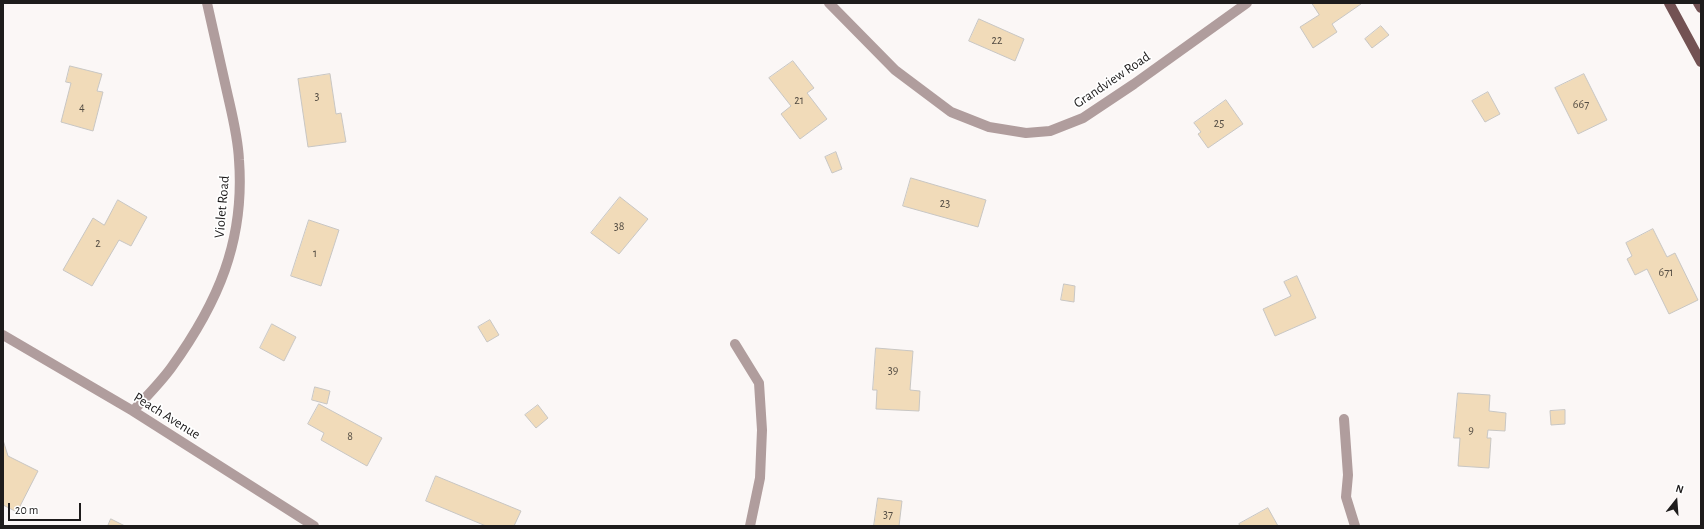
<!DOCTYPE html>
<html>
<head>
<meta charset="utf-8">
<style>
  body { margin:0 }
  #map { position:relative; width:1704px; height:529px; overflow:hidden; background:#fbf7f6; font-family:"Alegreya Sans",sans-serif }
  canvas { display:block }
  .frame { position:absolute; inset:0; border:4px solid #1e1c1c; pointer-events:none }
  .north { position:absolute; left:1656px; top:481px; width:40px; height:40px; -webkit-text-stroke:3px #fff; paint-order:stroke; rotate:17deg; font-size:11px; font-weight:700; line-height:16px; text-align:center; color:#1e1c1c }
  .north::after { content:''; display:block; margin:auto; width:14px; height:18px; background:#1e1c1c; clip-path:polygon(50% 0,100% 100%,50% 72%,0 100%) }
  .scale { position:absolute; left:8px; top:503px; width:73px; height:18px; box-sizing:border-box; border:2px solid #1e1c1c; border-top:0; padding-left:5px; font-size:12px; line-height:14px; white-space:nowrap; color:#1e1c1c; -webkit-text-stroke:3px #fff; paint-order:stroke }
</style>
</head>
<body>
<div id="map">
<canvas width="1704" height="529"></canvas>
<div class="frame"></div>
<div class="north">N</div>
<div class="scale">20 m</div>
</div>
<script>
const c = document.querySelector('canvas').getContext('2d');
c.lineJoin = 'round';
function paint(path, color) { c.fillStyle = color; c.fill(path, 'evenodd'); }
function stroke(path, color, width, dash) { c.strokeStyle = color; c.lineWidth = width; c.lineCap = dash ? 'butt' : 'round'; c.setLineDash(dash || []); c.stroke(path); }
function write(font, color, halo, rows, align = 'center') {
  c.font = font + ' "Alegreya Sans",sans-serif'; c.lineWidth = 3.5; c.setLineDash([]); c.textBaseline = 'middle'; c.strokeStyle = halo; c.fillStyle = color; for (const [text, x, y, turn = 0] of rows) {
    c.save(); c.translate(x, y); c.rotate((+turn || 0) * Math.PI / 180); c.textAlign = isNaN(turn) ? turn : align; if (halo) c.strokeText(text, 0, 0); c.fillText(text, 0, 0); c.restore();
  }
}
const building = new Path2D(`
  M1312,3H1360L1361,4L1332,24L1337,32L1313,48L1300,27L1319,15Z
  M979,19L1024,39L1015,61L969,41Z
  M1381,26L1389,35L1372,48L1365,39Z
  M793,61L814,88L807,93L827,119L800,139L781,114L791,106L769,78Z
  M70,66L102,74L97,91L103,92L93,131L61,122L71,83L66,82Z
  M330,74L336,114L341,113L346,142L308,147L298,79Z
  M1584,74L1607,120L1578,134L1555,88Z
  M1488,92L1500,114L1485,122L1472,101Z
  M1226,100L1243,124L1208,148L1198,134L1201,132L1194,123Z
  M836,152L842,169L832,173L825,157Z
  M911,178L986,200L978,227L903,206Z
  M620,197L648,219L619,254L591,233Z
  M118,200L147,217L131,246L119,240L92,286L63,270L93,218L104,225Z
  M309,220L339,230L321,286L291,276Z
  M1653,229L1667,257L1675,253L1698,300L1669,314L1647,269L1635,275L1627,259L1632,256L1626,243Z
  M1297,276L1316,318L1275,336L1263,309L1291,296L1284,282Z
  M1064,284L1075,286L1074,302L1061,300Z
  M490,320L499,335L487,342L478,327Z
  M272,324L296,337L284,361L260,348Z
  M876,348L913,351L910,390L920,391L919,411L876,409L877,390H873Z
  M315,387L330,391L327,404L312,400Z
  M1458,393L1490,395L1489,411L1506,413L1505,431L1488,430L1487,438H1491L1489,468L1458,466L1460,438H1454Z
  M319,404L382,438L367,466L321,440L324,433L308,424Z
  M538,405L548,418L536,428L525,415Z
  M1565,410V424L1551,425L1550,411Z
  M3,440L8,456L38,471L17,512L3,505Z
  M436,476L521,511L514,526H486L426,501Z
  M878,498L902,501L899,526H874Z
  M1268,508L1278,526H1240L1239,524Z
  M111,519L125,526H108Z`);
paint(building, '#f1dbb9');
stroke(building, '#c8c6c3', 1);
stroke(new Path2D(`
  M829,3L895,70L951,112L989,127L1026,133L1050,131L1083,118L1134,84L1247,3
  M3,335L133,411L314,526
  M735,344L759,383L762,430L760,478L750,526
  M133,411C146,397 160,383 171,368C218,303 245,241 239,160C238,137 232,114 227,92C220,62 214,33 207,3
  M1344,419L1348,475L1346,497L1355,526`), '#b09d9d', 10);
stroke(new Path2D(`
  M1669,3L1701,62
  M1698,3L1701,8`), '#735253', 10);
write('12px', '#534c43', null, [
  ["22",997,40],
  ["3",317,96],
  ["21",799,100],
  ["667",1581,104],
  ["4",82,107],
  ["25",1219,123],
  ["23",945,203],
  ["38",619,226],
  ["2",98,243],
  ["1",315,253],
  ["671",1666,272],
  ["39",893,370],
  ["9",1471,430],
  ["8",350,436],
  ["37",888,514]
]);
write('14px', '#1e1c1c', '#fff', [
  ["Grandview Road",1112,80,-34],
  ["Violet Road",222,207,-85],
  ["Peach Avenue",167,416,32]
]);
</script>
</body>
</html>
